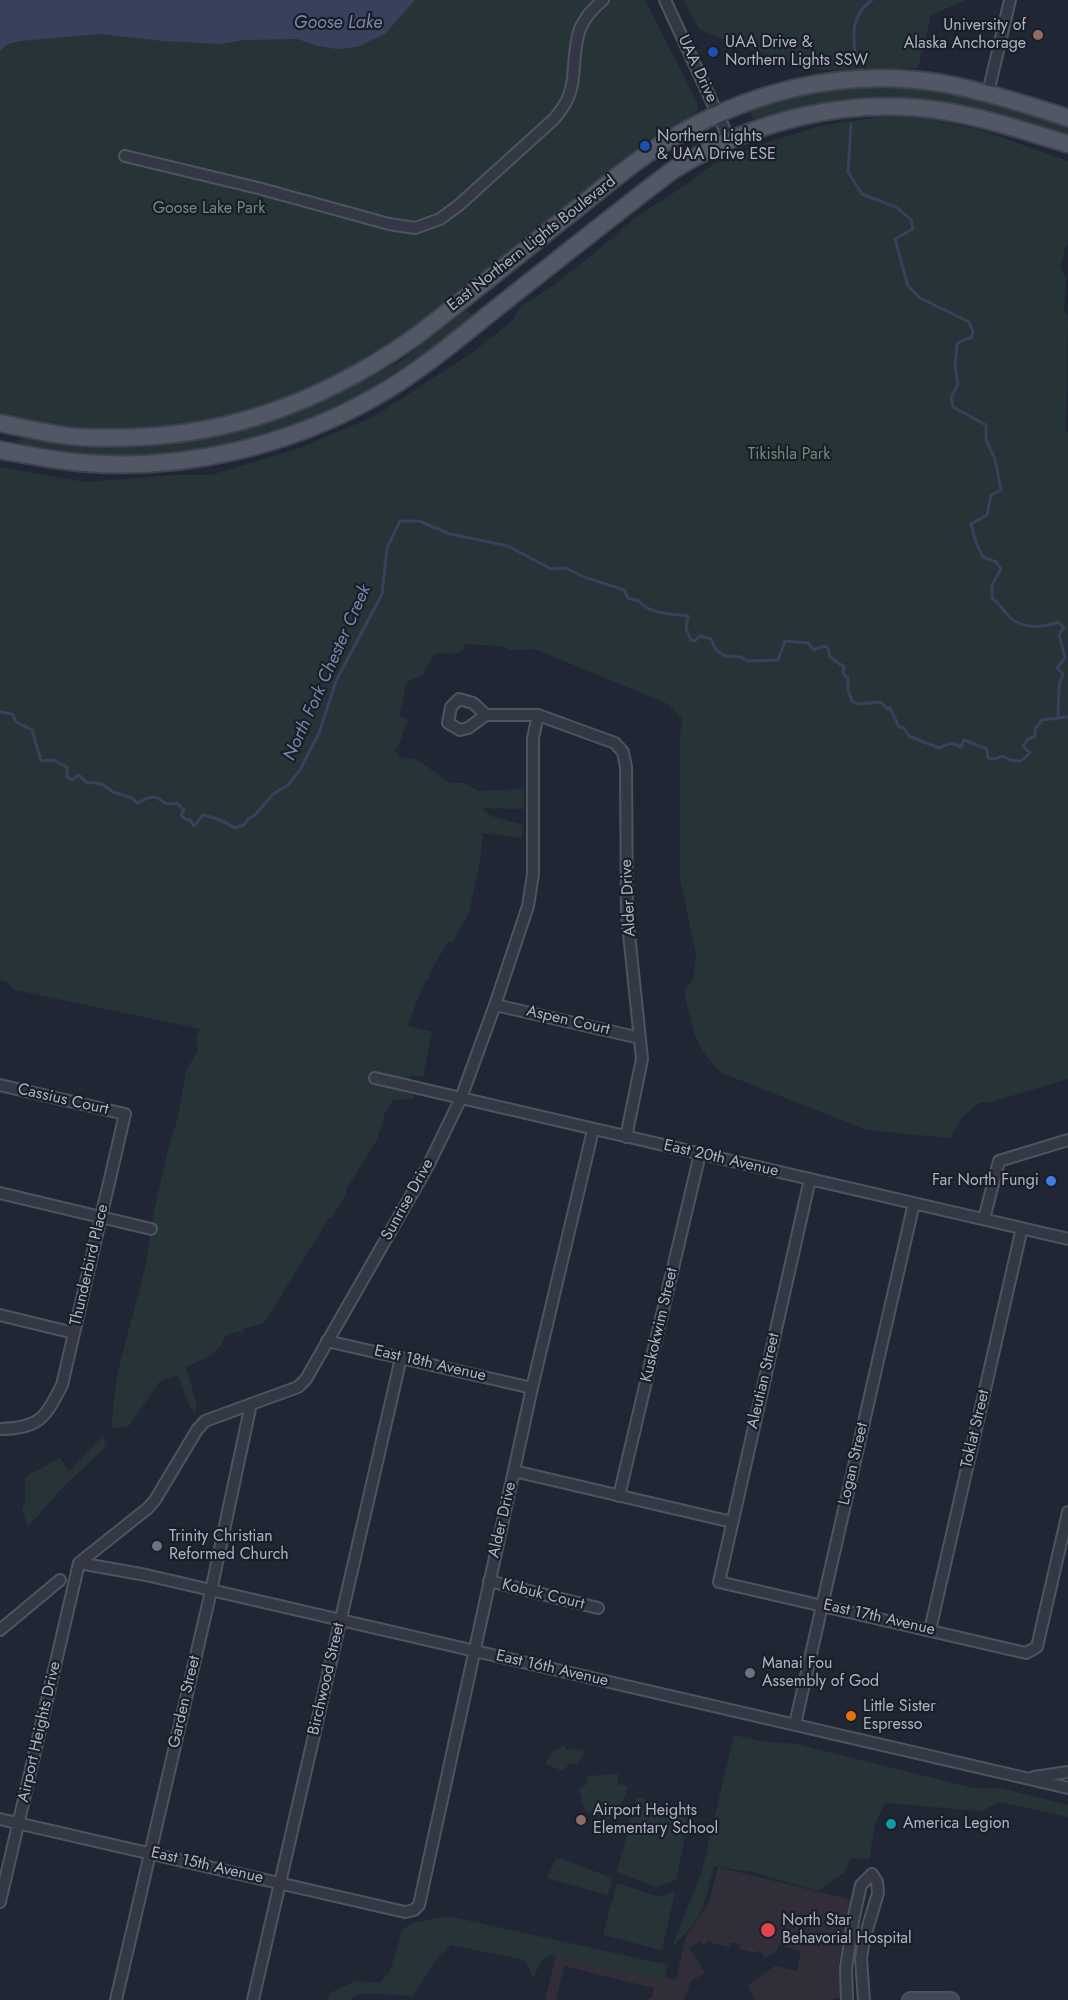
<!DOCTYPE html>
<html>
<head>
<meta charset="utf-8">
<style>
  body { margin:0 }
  canvas { display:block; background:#212634 }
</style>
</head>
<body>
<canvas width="1068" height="2000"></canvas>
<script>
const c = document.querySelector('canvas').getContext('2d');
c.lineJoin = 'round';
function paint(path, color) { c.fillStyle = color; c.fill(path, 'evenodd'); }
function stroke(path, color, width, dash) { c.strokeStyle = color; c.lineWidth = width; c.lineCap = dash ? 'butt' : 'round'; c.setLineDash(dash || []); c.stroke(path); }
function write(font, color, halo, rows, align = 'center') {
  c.font = font + ' Jost,sans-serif'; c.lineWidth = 4.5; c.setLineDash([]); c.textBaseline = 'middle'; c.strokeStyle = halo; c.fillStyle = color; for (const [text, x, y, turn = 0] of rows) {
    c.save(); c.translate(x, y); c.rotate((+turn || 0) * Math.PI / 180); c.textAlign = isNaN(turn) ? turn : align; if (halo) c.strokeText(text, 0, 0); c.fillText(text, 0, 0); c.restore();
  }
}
paint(new Path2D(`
  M718,1867L851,1900L839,1960L841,1997L830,2000H753L755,1999L747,1986L775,1966L797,1971L801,1951L778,1945L777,1951L765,1958L760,1950L755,1953L739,1949L740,1944L731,1942L729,1947L712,1943L710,1940L703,1945L700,1941L689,1948L705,1973L691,1981L684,2000H648L649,1998H652L654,1988L564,1966L556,2000H545L557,1952L676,1980L686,1936L708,1905Z`), '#312e3a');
paint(new Path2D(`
  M0,0H645L697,102L698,110L687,119L644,142L616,173L413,334L318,390L201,426L84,432L0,417Z
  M683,0H966L931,15L918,68L819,70L755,51L700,30Z
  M844,85L942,87L1068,121V134L969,106L900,99L846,100L753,119L749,108L799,94Z
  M885,116L930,119L977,129L1068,161V245H1066L1060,267L1066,278L1064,312L1068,316L1066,431L1068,433V1079L991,1102H980L961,1118L950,1138L867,1130L722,1073C693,1047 692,1026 684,989L693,980L696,953L680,879V734L683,720L668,704L535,649L511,650L500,646L466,644L462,651L452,654L439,652L433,656L422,676L407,681L399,716L408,720L398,747L394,750L402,758L416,759L450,783H465L478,791L524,789V809L482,808L491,816L523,825L522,838L483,833L480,860L469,913L453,941L448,942L430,972L429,978L425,982L407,1026L432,1032L423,1077L410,1075L414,1099L393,1100L385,1113L377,1140L346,1190V1195L332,1217L329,1218L264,1323L245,1328L241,1333L238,1331L225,1336C220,1355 201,1360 186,1367L197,1406L195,1413L190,1408L178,1375L160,1381L128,1427L111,1428L117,1375L146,1264L154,1211L168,1150L178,1117L186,1071L198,1050L196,1036L201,1029L15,990L7,982L0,980V467L85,482L175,475H211L300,448L375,416L473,352L512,321L521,306L550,288L596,252L635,218L686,185L713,164L762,144L820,126Z
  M465,311L474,314L439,342L430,355L370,393L289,429L239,443L169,454L128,456L68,453L24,445L19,443L17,440L22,437L77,446L90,445L292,412L347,388L401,361Z
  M103,1436L107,1446L62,1488L28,1527L22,1510L25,1502V1477L60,1458L69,1471Z
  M734,1735L760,1741L796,1744L973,1788H1001L1068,1805V1817L1000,1802L981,1811L888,1803L884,1804L875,1824L869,1859L851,1858L845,1872L818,1891L752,1872L714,1866C704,1905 704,1918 672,1947L702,1871Z
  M565,1745L567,1750L576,1749L585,1751L578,1763L569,1764L563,1771L545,1764L553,1752Z
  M618,1774L617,1784L628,1786C625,1800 618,1811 607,1820L585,1811L579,1789L586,1785L588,1776Z
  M637,1797L690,1814L676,1880L656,1887L617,1872Z
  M557,1857L612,1878L608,1895L547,1878Z
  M617,1883L659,1897L675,1892L662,1950L603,1935Z
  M448,1916L668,1965L664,1981L550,1955L541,1961L533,1978L525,1960L451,1945L437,1958L413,1996L364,1993L352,1997L351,2000H328L330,1993L356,1981L380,1983L390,1971L403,1929L413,1923Z`), '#263438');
paint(new Path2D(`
  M0,0H415L385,34L357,47L337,49L318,46L297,39L244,40L221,44L162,41L99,34L21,41L8,44L0,51Z`), '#37415c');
stroke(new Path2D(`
  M856,65C854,39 848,17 872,0
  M851,124L848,172L862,194L898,208L911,220L913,229L895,239L908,286L920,298L969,322L973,332L971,338L965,339L957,344L955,366L958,384L951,398L953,407L986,425V440L995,459L1001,490L991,495L987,515L971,524L976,543L983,557L996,562L1001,569L992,585V598C999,603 1000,606 1005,612C1017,629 1040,629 1058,622L1064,628L1059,634L1065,658L1057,668L1063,674L1059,686L1058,718
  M0,712L12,714L16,722L32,730L41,761L53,760L67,767V777L72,780L79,775L86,782L102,784L113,792L132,798L137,803C142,801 148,797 153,797C163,797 160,807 177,803L184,810L181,815L185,819L190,820L194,826L203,815C210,816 229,823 234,828L244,825L248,819L255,815L273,794L288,785L300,770L319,733L336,681L382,594L387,548L400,521H419L450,534L508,546L551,569L566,568L584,577L624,590L628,598L639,601C648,614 673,614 688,616L686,628L691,640L695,641L700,636L711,639L716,650L725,656L741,657L747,661L778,660L785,641L808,643L814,650L824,646L828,648L830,657L844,667L843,674L848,678V690L852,701L857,704L881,702L887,709L890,708L899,727L904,728L909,736L939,748L951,743L961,747L964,740L987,749L988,758L995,759L1002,756L1010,760L1021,761L1030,753L1023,746L1028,739L1035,736V729L1042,720L1068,717`), '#37415c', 3);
const minor = new Path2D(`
  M665,0L729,139
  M988,93L1010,0
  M125,156L258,188L389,224L415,228L440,219L459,205L554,119C560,111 566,105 569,95C573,86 573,77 574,67C576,35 578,21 603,0
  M486,715L468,728L460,730L448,723L451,707L459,699L473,703L486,715H538L615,743L623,752L626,767L627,914L642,1059L626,1137
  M495,1005L640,1038
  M375,1078L1068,1239
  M0,1085L125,1114L62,1385C45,1418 40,1428 0,1429
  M810,1179L719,1582L1026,1653L1037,1647L1068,1512
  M0,1193L151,1229
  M984,1219L999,1161L1068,1140
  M0,1315L74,1333
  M327,1341L532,1388
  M514,1471L732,1522
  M619,1496L700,1154
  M79,1563L148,1508L155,1500L197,1430L205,1421L298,1387L306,1379L429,1164L461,1098L495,1005L528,906L533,874V738L538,715
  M79,1563L146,1575L1068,1788
  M489,1581L598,1608
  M0,1630L60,1580
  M930,1630L1022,1228
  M795,1724L914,1203
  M1034,1777L1068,1772
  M0,1819L405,1912L414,1910L419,1905L532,1388L593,1130
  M0,1902L79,1563
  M116,2000L211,1591L251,1404
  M253,2000L401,1358
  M847,2000L846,1968L853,1921L861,1885L872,1874L877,1882L878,1893L864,1940L861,1959L864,2000`);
const secondary = new Path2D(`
  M910,2000H951`);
const primary = new Path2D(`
  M0,423C27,428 54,436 81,437C208,444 312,409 415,337C466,298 515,258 565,218C596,194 626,167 659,146C744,92 840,67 941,83C984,91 1026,104 1068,118
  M0,450C28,455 56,461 85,463C183,471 288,446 373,398C415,375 457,340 494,310C554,263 612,216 673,170C753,120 849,96 944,111C986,118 1028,132 1068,144`);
stroke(minor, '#4e5360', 14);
stroke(secondary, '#4e5360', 18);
stroke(primary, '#3d424e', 20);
stroke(minor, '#343845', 10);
stroke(secondary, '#424758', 15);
stroke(primary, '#525765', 16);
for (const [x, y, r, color] of [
  [1038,35,6,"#8d6e63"],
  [713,52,6,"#1a4fb4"],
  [645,146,6,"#1a4fb4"],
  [1051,1181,6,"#3f7fe0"],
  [157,1546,6,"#6b7280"],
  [750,1673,6,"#6b7280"],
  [851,1716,6,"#e8710a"],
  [581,1820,6,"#8d6e63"],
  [891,1824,6,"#0f9aa8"],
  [768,1930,8,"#e0444e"]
]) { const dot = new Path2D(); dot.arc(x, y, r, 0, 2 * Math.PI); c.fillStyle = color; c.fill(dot); stroke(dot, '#1a1e29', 2); }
write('16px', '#aeb3c2', '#1a1e29', [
  ["University of",1026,26,"right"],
  ["Alaska Anchorage",1026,44,"right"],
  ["UAA Drive &",725,43],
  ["Northern Lights SSW",725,61],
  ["Northern Lights",657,137],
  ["& UAA Drive ESE",657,155],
  ["Far North Fungi",1039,1181,"right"],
  ["Trinity Christian",169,1537],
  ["Reformed Church",169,1555],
  ["Manai Fou",762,1664],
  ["Assembly of God",762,1682],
  ["Little Sister",863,1707],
  ["Espresso",863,1725],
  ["Airport Heights",593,1811],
  ["Elementary School",593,1829],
  ["America Legion",903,1824],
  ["North Star",782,1921],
  ["Behavorial Hospital",782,1939]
], 'left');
write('16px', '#aeb3c2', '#1a1e29', [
  ["UAA Drive",697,69,65],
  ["East Northern Lights Boulevard",532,244,-38],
  ["Alder Drive",629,898,-93],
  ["Aspen Court",568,1021,13],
  ["Cassius Court",63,1100,13],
  ["East 20th Avenue",721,1159,13],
  ["Sunrise Drive",408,1200,-61],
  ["Thunderbird Place",90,1265,-77],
  ["Kuskokwim Street",660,1325,-77],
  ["East 18th Avenue",430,1364,13],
  ["Aleutian Street",764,1381,-77],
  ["Toklat Street",976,1429,-77],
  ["Logan Street",854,1464,-77],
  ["Alder Drive",503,1520,-77],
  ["Kobuk Court",543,1595,14],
  ["East 17th Avenue",879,1618,13],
  ["East 16th Avenue",552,1669,13],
  ["Birchwood Street",327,1679,-77],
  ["Garden Street",185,1702,-77],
  ["Airport Heights Drive",40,1732,-77],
  ["East 15th Avenue",207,1866,13]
]);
write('16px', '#689077', '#1a1e29', [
  ["Goose Lake Park",209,209],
  ["Tikishla Park",789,455]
]);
write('italic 18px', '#7886a9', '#1a1e29', [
  ["Goose Lake",338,24],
  ["North Fork Chester Creek",328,673,-66]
]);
</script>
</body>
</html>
